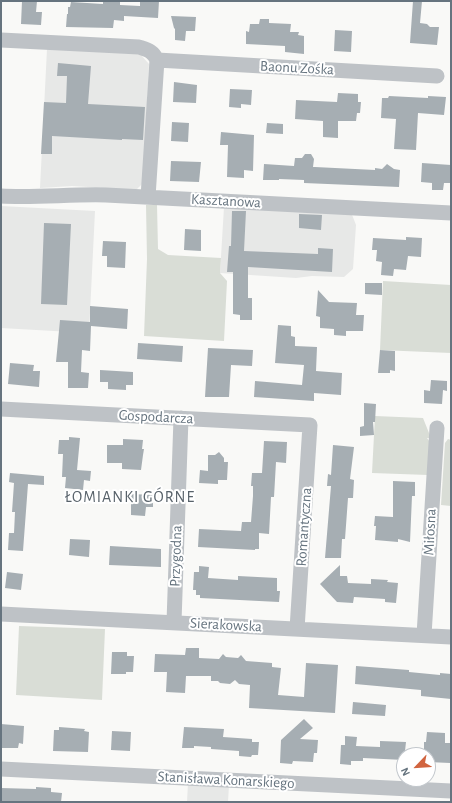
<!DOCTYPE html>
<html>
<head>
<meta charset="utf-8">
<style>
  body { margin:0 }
  #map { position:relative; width:452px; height:803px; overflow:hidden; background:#f9f9f7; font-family:"Alegreya Sans",sans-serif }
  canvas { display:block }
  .frame { position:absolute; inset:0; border:2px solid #66747f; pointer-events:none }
  .north { position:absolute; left:396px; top:747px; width:40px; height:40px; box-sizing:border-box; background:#fff; border:1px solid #c2c7cc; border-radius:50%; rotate:245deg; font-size:11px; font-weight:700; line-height:16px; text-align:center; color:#66747f }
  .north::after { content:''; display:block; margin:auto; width:14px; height:18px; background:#d1643f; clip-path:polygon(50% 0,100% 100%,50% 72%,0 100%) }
</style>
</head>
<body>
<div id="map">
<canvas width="452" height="803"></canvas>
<div class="frame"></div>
<div class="north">N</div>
</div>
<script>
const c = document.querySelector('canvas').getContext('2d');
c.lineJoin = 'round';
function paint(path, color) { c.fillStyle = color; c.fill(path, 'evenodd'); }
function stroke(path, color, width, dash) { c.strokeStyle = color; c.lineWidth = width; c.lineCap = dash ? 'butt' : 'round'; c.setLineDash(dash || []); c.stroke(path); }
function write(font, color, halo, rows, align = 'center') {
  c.font = font + ' "Alegreya Sans",sans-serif'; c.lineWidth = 4; c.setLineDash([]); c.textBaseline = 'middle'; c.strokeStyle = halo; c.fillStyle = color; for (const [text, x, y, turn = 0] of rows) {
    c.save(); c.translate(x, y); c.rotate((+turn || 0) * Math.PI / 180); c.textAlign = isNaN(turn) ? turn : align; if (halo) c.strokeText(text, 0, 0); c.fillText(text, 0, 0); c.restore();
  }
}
paint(new Path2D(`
  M47,49L140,54L149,64L143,183L136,190L72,186L40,188Z
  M1,206L95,211L89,333L1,328Z
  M224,207L351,212L356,225L353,269L344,277L312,276L296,278L220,273Z
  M188,783L229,785L228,802H187Z`), '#e7e8e7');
paint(new Path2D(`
  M146,205H157L158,249L168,255L221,258L220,273L227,281L224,341L144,336L147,259Z
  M383,281L451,285V353L380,350Z
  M375,416L423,418L431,438H427L430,442L428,475L372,473Z
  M448,439L451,440V506L441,505L445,443Z
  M19,626L105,629L102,700L16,695Z`), '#d9ddd6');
paint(new Path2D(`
  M22,1H37L36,12H42L41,25L21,24Z
  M103,1L120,2V5L140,6V1H159L158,18L124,16V21L114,20L113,28L66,27L67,14H68V7H70L71,2L103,4Z
  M413,1H422L420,23L427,24L430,27H439L437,45L410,43Z
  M171,16L196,17L195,31H186L185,41L175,40V29L174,28Z
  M260,19H269V23L291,24L290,32H299L298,35L304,36V54L285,52V46L246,44V31L249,32L250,24H259Z
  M335,30L352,31L351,52L334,51Z
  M58,63L91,66L88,104L145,107L143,140L122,139V140L52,136V154H41L44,102L66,103L67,76H57Z
  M174,82L197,85L196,103L173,102Z
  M230,89L252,90L251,105L241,104V108L229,107Z
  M338,93L358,94V102H361L360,113H357L356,121H338V138L323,137V121L295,119L296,100L337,102Z
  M389,96L428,98V96L446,97L444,115L418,113L416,150L394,149L396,119L381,118L382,98H388Z
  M172,122L189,123L188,142L171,141Z
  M267,123L283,124V134L266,133Z
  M221,132L254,135L253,171L244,170V178L227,177L228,145H220Z
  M305,154H311L314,159L313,167H315L375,170V168L382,169L387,164L394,169L400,170L399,187L304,183V180L279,179V180H263L264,164L294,166L295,158H302Z
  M171,161L201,162L199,182L170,181Z
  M422,163L451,165V183H444L443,190H432V183L421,182Z
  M232,211H246L244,251L318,254V248L333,249L332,272L248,267V298H252V320H240V315L233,314V272H227L229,246H231Z
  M299,214L322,215L321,230L299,228Z
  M44,223L71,224L67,305L41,304Z
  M185,229L201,230V251L184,250Z
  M406,237L422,238L421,257L408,256L406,270L394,269L393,276L381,275L382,262L376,261L377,250H372L373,238L406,240Z
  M103,241L126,242L125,268L107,267V256H102Z
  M365,283H382V295L365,294Z
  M318,290L329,302L357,303L356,315H364L363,331H346V336L334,335V329L320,328V317L316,316Z
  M90,306L128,309L127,329L91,326L90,351L82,350L81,372L89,373L88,388H68V362H56L60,320L90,322Z
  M278,325L291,326V336L295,337V346L317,347L316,371L342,373L341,395L314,393V401L254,397L255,381L302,385L304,365L275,363Z
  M138,343L183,346L182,362L137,359Z
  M208,348L253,350L252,366L231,365L229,397H205Z
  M380,350L395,351V371L390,370V373H378Z
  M10,363L34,365L33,371H40L39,387L8,384Z
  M100,370L133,372V385H126V390L108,389V382H100Z
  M431,380L447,381V391L443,390L442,404L424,403V390L430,391Z
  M364,403L376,404L375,422H373L374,435L360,436V427L364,426Z
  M69,437L80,438L77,470L91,471L90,481L84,480L83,490L65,488L66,477H62L63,454H58L59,440H69Z
  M123,439L143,440L142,449H144L143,455L141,470L122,469V463H107V445H123Z
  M264,441L287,442L286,463L276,462L274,497H271L269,534L259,533V549H255V550L198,547L199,529L241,531L242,522H251L253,496V486H251L252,473H262Z
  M333,445L354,447L350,479L354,480L353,498H348L345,539H342L341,558H325L331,486H327L328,474L331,475Z
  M219,452L224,458V462H228L227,480H218V484L199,483L200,470L208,471V455H215Z
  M10,473L44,476V485L28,484L23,551L8,550L9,533H14L15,512H12L14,483L9,482Z
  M393,481L415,482V496H412L410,542L398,539V542L375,540L376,526H374L375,516L393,517Z
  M131,494L153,495V507H146L145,516L131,515Z
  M70,539L90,540L89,557L69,555Z
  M110,546L161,549V567L109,565Z
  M340,565V576H347L348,583L371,584V579L388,580L387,582L398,583L396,603L385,602V599L354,597L353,603L337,602L320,584Z
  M199,566L209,567L208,578L238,580V576L277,578V591H280L279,602L200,598V595H196V590H193L194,572H199Z
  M7,572L23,574L21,590L5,588Z
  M186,648H199V658L219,659L223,654L226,657L238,658L241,655L246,661L272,663V667L281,668L278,695L304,697L306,663L338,665L335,713L249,708L250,685L239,684L235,680L230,684L220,683L218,681H211V676H186L185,693L166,692L167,672H154L155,654L185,655Z
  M112,652H127V656H134L133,672H126V674H111Z
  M356,666L409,670V672L440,675V673L451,674V699L421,696V690L355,684Z
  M353,702L386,705L385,716L352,714Z
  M304,719L313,728L300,739L318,740L317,753H314L313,762L293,761L292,764L280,763L281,740Z
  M1,724L24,726L23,744L19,743L18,748H1Z
  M59,727L85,729L84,731L89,732L88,752L53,751L54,730H59Z
  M184,727L224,729L223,737L252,739V742H259L258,755H252L251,757L239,756V751L211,749V747L194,746V748H182Z
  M112,731L131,732L130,751L111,750Z
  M427,732L445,733V743H451L450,763L428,762V755H424V742H426Z
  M345,736L357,737L356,746L380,747V741L406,742L404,760L363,758V761H351V765L340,764L341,745H345Z
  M36,787L51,788V792L62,793L61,802H1V788L36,789Z`), '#a6aeb3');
stroke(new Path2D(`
  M1,40L139,47C148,50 153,51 157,60L437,76
  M1,196C36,198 71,194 106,195L451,213
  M148,197L157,60
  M1,409L310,425L297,629
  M1,614L451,637
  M174,622L181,418
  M424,635L437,428
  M1,769L451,791`), '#bec2c6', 15);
write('15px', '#66747f', '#fff', [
  ["Baonu Zośka",297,68,3],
  ["Kasztanowa",226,201,3],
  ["Gospodarcza",156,417,3],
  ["Romantyczna",304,527,-86],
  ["Miłosna",430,532,-87],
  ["Przygodna",176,556,-88],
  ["Sierakowska",226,625,3],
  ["Stanisława Konarskiego",226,780,3]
]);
c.letterSpacing = '1px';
write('16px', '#58626a', '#fff', [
  ["ŁOMIANKI GÓRNE",130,497]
]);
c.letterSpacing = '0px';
</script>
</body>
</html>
